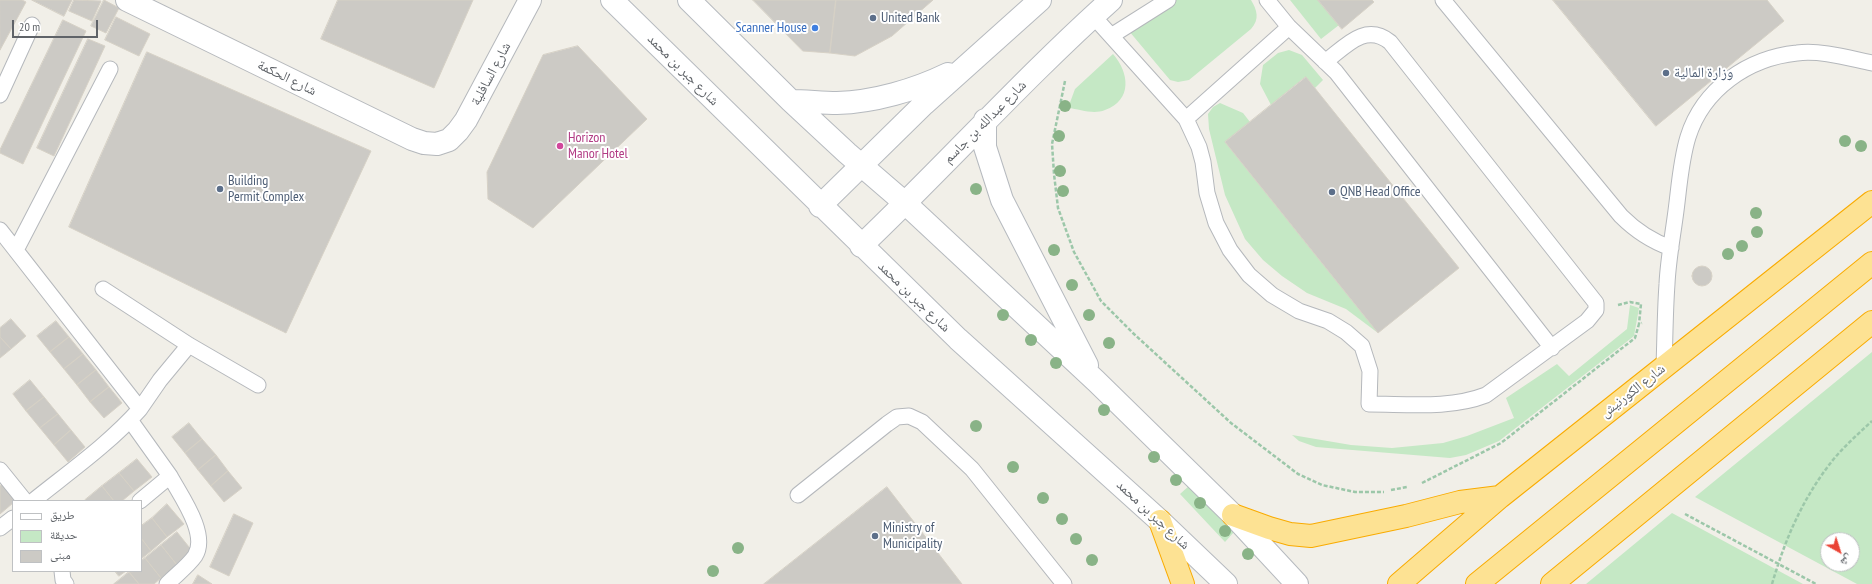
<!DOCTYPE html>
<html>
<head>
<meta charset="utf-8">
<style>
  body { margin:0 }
  #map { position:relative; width:1872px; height:584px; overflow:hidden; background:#f1efe8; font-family:"PT Sans Narrow","Noto Naskh Arabic",sans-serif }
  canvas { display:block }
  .legend { position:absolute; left:12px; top:500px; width:130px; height:72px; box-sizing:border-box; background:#fff; border:1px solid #bfc1c3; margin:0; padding:5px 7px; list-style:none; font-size:12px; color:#5f6368 }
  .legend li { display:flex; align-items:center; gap:8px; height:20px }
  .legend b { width:20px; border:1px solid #bfc1c3 }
  .north { position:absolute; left:1820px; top:532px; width:40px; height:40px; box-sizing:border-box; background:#fff; border:1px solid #bfc1c3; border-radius:50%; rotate:141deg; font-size:11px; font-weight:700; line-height:16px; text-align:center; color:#5f6368 }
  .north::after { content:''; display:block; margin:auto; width:14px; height:18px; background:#ea4335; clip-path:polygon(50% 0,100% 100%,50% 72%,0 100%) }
  .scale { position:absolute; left:12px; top:20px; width:86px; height:18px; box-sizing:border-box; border:2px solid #5f6368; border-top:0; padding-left:5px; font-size:12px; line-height:14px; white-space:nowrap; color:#5f6368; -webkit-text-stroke:3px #fff; paint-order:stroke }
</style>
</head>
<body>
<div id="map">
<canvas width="1872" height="584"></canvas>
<ul class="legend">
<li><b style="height:5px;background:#fff"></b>طريق</li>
<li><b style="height:11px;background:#c5e8c5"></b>حديقة</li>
<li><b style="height:11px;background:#cccac5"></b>مبنى</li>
</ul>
<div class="north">ش</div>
<div class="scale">20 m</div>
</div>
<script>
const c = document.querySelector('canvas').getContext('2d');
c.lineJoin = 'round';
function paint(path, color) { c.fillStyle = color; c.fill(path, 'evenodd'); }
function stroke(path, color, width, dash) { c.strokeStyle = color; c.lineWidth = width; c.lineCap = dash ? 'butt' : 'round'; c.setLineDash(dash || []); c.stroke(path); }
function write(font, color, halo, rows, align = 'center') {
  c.font = font + ' "PT Sans Narrow","Noto Naskh Arabic",sans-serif'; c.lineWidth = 4; c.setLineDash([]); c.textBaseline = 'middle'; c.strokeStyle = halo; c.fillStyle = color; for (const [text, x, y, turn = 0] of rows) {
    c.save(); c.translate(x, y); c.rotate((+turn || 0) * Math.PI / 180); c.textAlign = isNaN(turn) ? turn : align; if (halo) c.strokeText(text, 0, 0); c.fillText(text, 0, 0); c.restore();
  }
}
paint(new Path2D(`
  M1175,0H1251C1257,10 1260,19 1251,29L1189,80L1178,82L1170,80L1129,31Z
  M1290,0H1318L1339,25L1321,39Z
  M1289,50L1302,55L1323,80L1315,88L1305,77L1271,105L1260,84L1263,65L1278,53Z
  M1113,54C1129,72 1133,100 1105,110C1093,115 1080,109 1068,108L1075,89Z
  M1220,103L1243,113L1250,122L1225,142L1378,333L1346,309L1307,293L1282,276L1263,260L1245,239L1225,195L1209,129L1208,114L1213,107Z
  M1630,305L1639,308L1634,336L1499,441L1466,455L1450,458L1316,447L1299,441L1292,435L1351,445L1392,448L1443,443L1467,436L1514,418L1506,398L1557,364L1569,376L1627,329Z
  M1872,352V584H1857L1695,497ZM1828,540H1852V564H1828Z
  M1190,485L1234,532L1225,542L1180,494Z
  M1672,513L1803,584H1586Z`), '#c5e8c5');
const building = new Path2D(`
  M0,0H22L26,2L0,50Z
  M32,0H72L64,16Z
  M74,0L101,1L92,21L69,11Z
  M104,0L119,8L106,33L91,26Z
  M338,0H473L434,88L321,39Z
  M753,0H836L830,53L803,51Z
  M836,0H933L892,36L855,56L830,53Z
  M1318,0H1372L1374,2L1342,29Z
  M1553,0H1767L1784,21L1656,126Z
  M116,17L150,34L139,56L105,40Z
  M63,20L86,31L23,164L0,153V150Z
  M88,39L105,46L54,156L37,148Z
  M578,46L647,119L533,228L488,199L487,172L543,55Z
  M147,52L371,151L286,333L69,227Z
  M1306,77L1459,268L1378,333L1225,142Z
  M1692 276a10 10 0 1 1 20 0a10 10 0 1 1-20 0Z
  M11,319L26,336L11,349L0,337V328Z
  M56,321L69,337L50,352L37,336Z
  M0,337L11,349L0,358Z
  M69,337L83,354L64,369L50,352Z
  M83,354L96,370L77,385L64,369Z
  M96,370L109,387L90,402L77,385Z
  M30,380L44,397L26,411L13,394Z
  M109,387L122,403L104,418L90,402Z
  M44,397L58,414L40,428L26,411Z
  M58,414L71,430L54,445L40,428Z
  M189,423L202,439L185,453L172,437Z
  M71,430L85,447L68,462L54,445Z
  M202,439L216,455L198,470L185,453Z
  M216,455L228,471L211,486L198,470Z
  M137,459L152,477L134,491L119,473Z
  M228,471L242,488L224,502L211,486Z
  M119,473L134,491L122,501H114L102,486Z
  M3,484L16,501H13V503L0,514V486Z
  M102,486L114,501H85V500Z
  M887,487L962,584H764Z
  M167,504L184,524L167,537L152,518Z
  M234,514L253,523L229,576L210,567Z
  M152,518L167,537L151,551L141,538V526Z
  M177,532L193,552L177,565L161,545Z
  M141,538L151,551L141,559Z
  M161,545L177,565L161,578L145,558Z
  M145,558L161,578L154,584H139L129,572L141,571V561Z
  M115,571H126L119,576Z
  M129,572L139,584H114Z
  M198,575L212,584H193Z`);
paint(building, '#cccac5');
stroke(building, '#d6d1c6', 1);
const lane = new Path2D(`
  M1267,0L1289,27L1336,72L1552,348
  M1443,0L1621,216C1636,231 1651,241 1671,248
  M1094,17L1186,119L1199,147L1203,162L1207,193L1216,223L1230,250L1249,275L1272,295L1299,311L1328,321L1346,332L1362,346L1370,371L1369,404C1408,404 1450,409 1486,395L1587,321L1596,310V303L1390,42C1365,22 1345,47 1325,62
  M1111,36L1168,0
  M0,95L32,25
  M1186,119L1289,27
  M0,230L140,409C109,444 69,472 33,501
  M16,250L110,69
  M103,289L189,345L258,385
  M1664,366C1665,339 1665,312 1667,284C1668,262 1672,240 1675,218C1679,191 1680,163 1688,137C1703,89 1748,58 1797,53C1821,50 1848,58 1872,63
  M140,409L160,380L189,345
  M130,420L170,476
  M0,470L25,501
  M798,495L887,424L897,417L909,416L922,422L972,469L1064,584
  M140,501L170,476C180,495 209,534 195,556C188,566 176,575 167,584
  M0,528L13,518
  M62,571L63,580L66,584`);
const street = new Path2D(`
  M127,0L412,139L424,143L437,144L449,140L458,131L466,120L530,0`);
const secondary = new Path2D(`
  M612,0L958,339L1160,521L1226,584
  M689,0L791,101L847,153L905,203L1096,381L1233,515L1297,584
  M791,101C806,101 822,103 837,103C874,102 915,90 948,74
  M985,120V147L1002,200L1087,365
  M820,206L924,104L1040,0
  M861,246C946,165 1024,78 1111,0`);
const highway = new Path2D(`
  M1233,515L1269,528L1290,534L1311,536L1406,516L1460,502L1500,497
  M1160,521L1183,584
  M1399,584L1500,497L1872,202
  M1477,584L1872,263
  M1552,584L1872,322`);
stroke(lane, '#b5b8bc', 17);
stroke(street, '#b5b8bc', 24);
stroke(secondary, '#b6babf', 24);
stroke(highway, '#f9ab00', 24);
stroke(new Path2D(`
  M1065,81L1052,144L1054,174L1058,208L1074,252L1101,301L1134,334L1231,423L1298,474L1322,485L1355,492H1384
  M1618,305L1630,302L1641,304L1639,324
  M1422,483L1501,443L1635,338L1639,324L1642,323
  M1391,490L1407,487
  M1685,514L1816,584
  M1772,584C1785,540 1801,502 1829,465C1841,449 1857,435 1872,421`), '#9cc7a9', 2.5, [4, 2]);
stroke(lane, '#fff', 15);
stroke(street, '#fff', 22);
stroke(secondary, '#fff', 22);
stroke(highway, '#fde293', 22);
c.fillStyle = '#89b387';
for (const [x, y] of [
  [1065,106],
  [1059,136],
  [1845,141],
  [1861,146],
  [1060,171],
  [976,189],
  [1063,191],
  [1756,213],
  [1757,232],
  [1742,246],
  [1054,250],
  [1728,254],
  [1072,285],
  [1003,315],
  [1089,315],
  [1031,340],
  [1109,343],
  [1056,363],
  [1104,410],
  [976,426],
  [1154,457],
  [1013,467],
  [1176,480],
  [1043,498],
  [1200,503],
  [1062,519],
  [1225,531],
  [1076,539],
  [738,548],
  [1248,554],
  [1092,560],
  [713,571]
]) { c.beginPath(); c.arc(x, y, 6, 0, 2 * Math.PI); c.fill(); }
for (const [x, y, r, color] of [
  [873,18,4,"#5c6f8a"],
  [815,28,4,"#3f7fe0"],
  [1666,73,4,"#5c6f8a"],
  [560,146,4,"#d1479c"],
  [220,189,4,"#5c6f8a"],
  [1332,192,4,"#5c6f8a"],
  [875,536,4,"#5c6f8a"]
]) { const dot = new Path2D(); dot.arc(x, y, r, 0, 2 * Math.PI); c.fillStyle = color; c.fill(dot); stroke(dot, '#fff', 1.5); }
write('14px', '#4e5e75', '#fff', [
  ["United Bank",881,18],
  ["وزارة المالية",1674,73],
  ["Building",228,181],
  ["Permit Complex",228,197],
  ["QNB Head Office",1340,192],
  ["Ministry of",883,528],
  ["Municipality",883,544]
], 'left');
write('14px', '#366cbe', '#fff', [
  ["Scanner House",807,28]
], 'right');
write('14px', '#5f6368', '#fff', [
  ["شارع جبر بن محمد",683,70,45],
  ["شارع السافلية",491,74,-62],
  ["شارع الحكمة",287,78,26],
  ["شارع عبدالله بن جاسم",985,122,-45],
  ["شارع جبر بن محمد",914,297,44],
  ["شارع الكورنيش",1633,391,-38],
  ["شارع جبر بن محمد",1153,515,43]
]);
write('14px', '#b23c85', '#fff', [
  ["Horizon",568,138],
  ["Manor Hotel",568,154]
], 'left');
</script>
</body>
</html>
